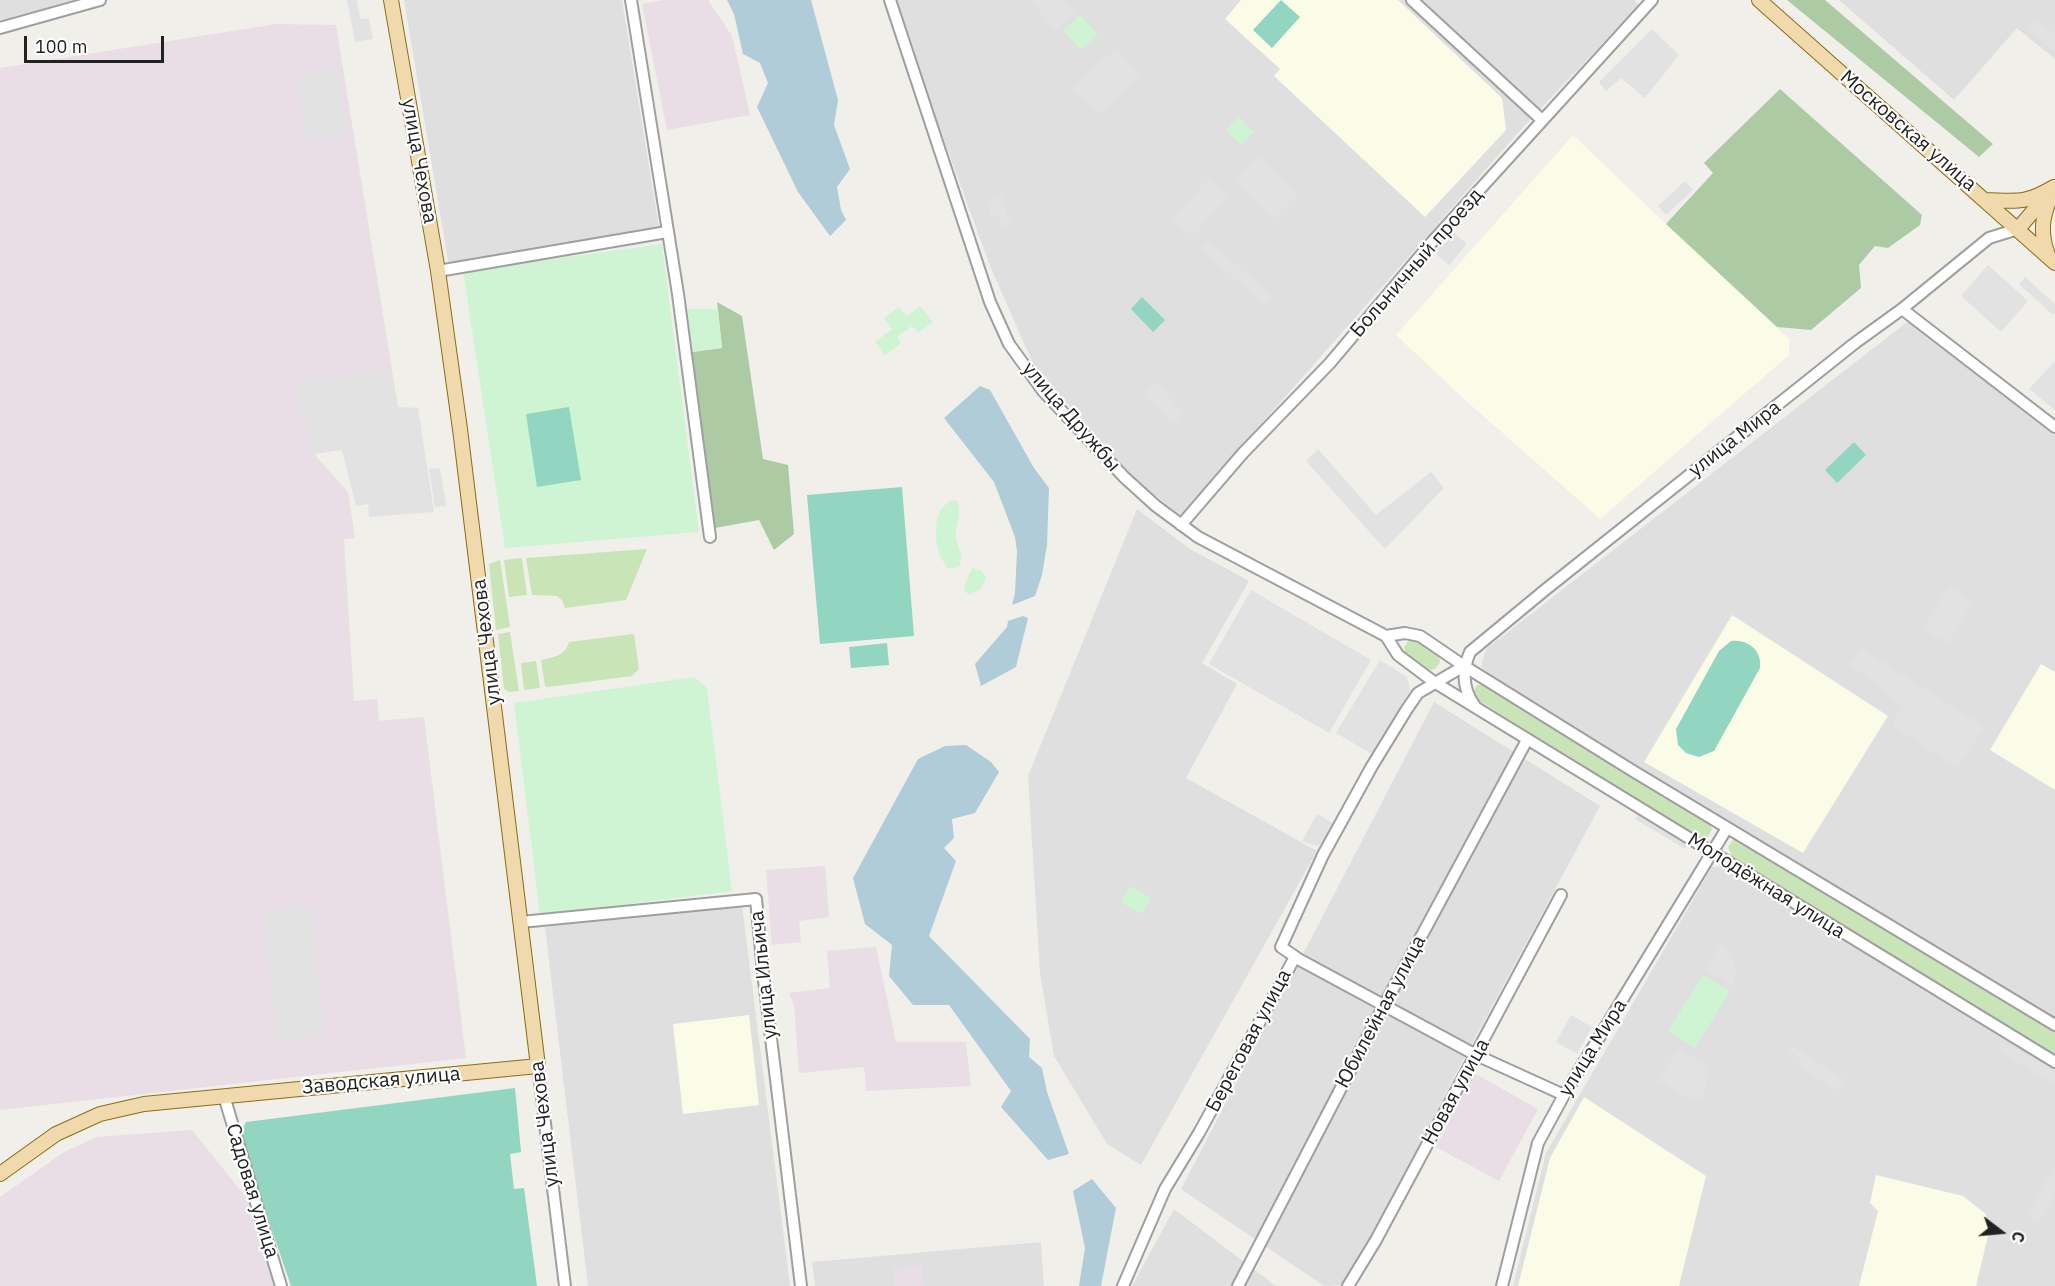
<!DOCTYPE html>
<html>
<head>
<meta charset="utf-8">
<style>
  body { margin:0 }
  #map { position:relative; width:2055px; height:1286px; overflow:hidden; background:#f1efea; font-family:"IBM Plex Sans",sans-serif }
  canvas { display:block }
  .north { position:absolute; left:1971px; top:1202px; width:60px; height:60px; -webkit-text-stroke:4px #fff; paint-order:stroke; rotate:106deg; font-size:16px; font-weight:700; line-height:24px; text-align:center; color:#222 }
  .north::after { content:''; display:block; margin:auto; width:21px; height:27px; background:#222; clip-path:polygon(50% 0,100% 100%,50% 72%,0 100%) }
  .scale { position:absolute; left:24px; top:36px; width:140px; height:27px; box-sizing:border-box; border:3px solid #222; border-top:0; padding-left:8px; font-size:18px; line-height:21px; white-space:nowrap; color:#222; -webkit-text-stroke:4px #fff; paint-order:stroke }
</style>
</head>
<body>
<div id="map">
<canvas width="2055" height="1286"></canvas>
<div class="north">С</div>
<div class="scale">100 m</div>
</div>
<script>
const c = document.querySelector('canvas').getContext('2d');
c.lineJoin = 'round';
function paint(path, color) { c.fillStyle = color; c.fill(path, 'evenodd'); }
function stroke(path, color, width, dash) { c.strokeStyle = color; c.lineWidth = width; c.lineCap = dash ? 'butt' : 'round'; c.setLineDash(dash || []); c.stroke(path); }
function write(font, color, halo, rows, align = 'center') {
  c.font = font + ' "IBM Plex Sans",sans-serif'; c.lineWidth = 4.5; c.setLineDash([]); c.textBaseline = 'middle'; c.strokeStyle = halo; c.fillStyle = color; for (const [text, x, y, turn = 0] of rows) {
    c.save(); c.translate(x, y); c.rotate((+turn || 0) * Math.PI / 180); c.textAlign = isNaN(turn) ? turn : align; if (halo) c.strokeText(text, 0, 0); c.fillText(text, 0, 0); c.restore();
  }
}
paint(new Path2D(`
  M0,0H74L0,22Z
  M404,0H622L659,228L449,266Z
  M893,0H1634L1639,5L1525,125L1181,515L1136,481L1035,368L990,266Z
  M1839,0H2055V59L2017,28L1954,100Z
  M1911,319L2055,435V1019L1492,678L1481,666L1486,649Z
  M1137,509L1190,549L1249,581L1202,663L1237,684L1186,778L1317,851L1141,1165L1107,1144L1054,1056L1040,973L1028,776Z
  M1434,702L1600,806L1454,1077L1398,1187L1344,1285L1324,1286L1181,1189Z
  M1723,866L2055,1066V1286H1513L1546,1153L1712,867Z
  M742,905L790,1286H588L545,927Z
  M1174,1209L1276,1286H1132Z
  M1041,1242L1044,1286H815L812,1262Z`), '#e0dfdf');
paint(new Path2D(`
  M664,0H708L732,36L750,115L667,130L642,4Z
  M276,24L336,25L392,370L297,383L299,414H306L314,454L348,492L355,538L344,539L354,701L377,699L379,721L424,717L466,1058L0,1110V68Z
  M825,866L829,917L799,921L801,942L772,945L766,870Z
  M876,947L896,1042H966L971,1086L866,1091L864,1067L799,1073L794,1005L789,993L830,988L827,951Z
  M1474,1073L1538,1109L1499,1181L1436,1147Z
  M192,1130L253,1206L274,1286H0V1197L64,1152L97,1137Z
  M922,1266L924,1286H895L893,1268Z`), '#e9dde6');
paint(new Path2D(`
  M1241,0H1398L1502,98L1506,130L1425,217L1274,76L1280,69L1225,19Z
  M1573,135L1666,224L1789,339V355L1600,519L1463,398L1396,335Z
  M1732,615L1888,716L1803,853L1644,762Z
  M2041,664L2055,672V790L1990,750Z
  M749,1015L759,1105L683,1114L673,1024Z
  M1584,1097L1706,1176L1679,1286H1518L1550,1158Z
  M1876,1175L1963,1196L1986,1214L1988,1236L1976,1286H1859L1878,1211L1870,1203Z`), '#fafce8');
paint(new Path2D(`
  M647,549L626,600L565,608L562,600L557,596L532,595L526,558Z
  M522,558L527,595L509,597L504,560Z
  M500,560L510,627L496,630L489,564Z
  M510,632L519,691L509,692L504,689L498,634Z
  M634,634L639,669L632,676L548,687L545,686L541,660C554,657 565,656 569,642Z
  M1409,640L1417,641L1438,654L1440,662L1435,669L1427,670L1406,656L1404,647Z
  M536,661L540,688L524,690L521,663Z
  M1477,685H1484L1710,825L1712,829L1706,840H1701L1475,698L1473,692Z
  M1733,840L1747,843L2055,1030V1057L1732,857L1728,847Z`), '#c9e4b7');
paint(new Path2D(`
  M1787,0H1825L1993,144L1979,157Z
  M1780,89L1922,215L1920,225L1888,248L1875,246L1859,265L1861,288L1811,330L1777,327L1666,224L1713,173L1704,163Z
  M717,302L742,316L763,459L788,465L794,534L774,550L759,520L715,528L692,352L722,348Z`), '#accba4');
paint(new Path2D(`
  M1080,15L1098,34L1081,50L1063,31Z
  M1238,117L1254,132L1241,145L1226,130Z
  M662,244L699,532L505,548L463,271Z
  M920,306L933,322L918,333L912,326L897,337L901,343L885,355L875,342L892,329L884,318L899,307L907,316Z
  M687,309H718L722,348L692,352Z
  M953,500L957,501C963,516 954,526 956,539C958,550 965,555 959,566L951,569L946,567C945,562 941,560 940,555C933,537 933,507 953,500Z
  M972,568L982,571L986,578L981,589L969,595L964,590V586Z
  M694,677L707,688L732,891L540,915L514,703Z
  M1131,886L1151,898L1141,914L1121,902Z
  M1703,975L1730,991L1695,1048L1668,1031Z`), '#cef4d4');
paint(new Path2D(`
  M1281,0L1300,17L1272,48L1253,30Z
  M1142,297L1165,320L1153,332L1131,309Z
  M569,407L581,480L537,487L526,414Z
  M1854,442L1866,455L1837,483L1825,470Z
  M902,487L914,636L820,644L807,495Z
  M1731,641C1749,639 1762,651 1760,668L1714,751L1699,757L1686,753L1678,745L1676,729L1719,651Z
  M887,643L889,665L851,668L849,647Z
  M515,1088L521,1152L510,1154L514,1189L524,1188L537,1286H291L245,1151L241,1131L246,1122Z`), '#92d5c0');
paint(new Path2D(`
  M347,0H357L360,19L369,18L373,39L355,42Z
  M1029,0H1065L1077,12L1056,30Z
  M2034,19L2055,33V51L2026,29Z
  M1652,29L1679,55L1645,98L1621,78L1606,91L1599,82Z
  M1116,49L1140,73L1100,114L1070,88Z
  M338,69L346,134L306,139L298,74Z
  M1258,156L1298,194L1274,219L1234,181Z
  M1209,178L1229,196L1193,236L1170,222Z
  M1685,181L1693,190L1666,215L1658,206Z
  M1001,195L1011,226L1002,228L998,215L991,216L986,200Z
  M1453,232L1467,244L1449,265L1435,253Z
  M1208,240L1273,296L1265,306L1200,248Z
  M1988,265L2028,301L2001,332L1961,296Z
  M2025,277L2055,304V313L2053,315L2019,284Z
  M2055,361V410L2029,389Z
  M392,370L398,407L418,408L434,512L369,517L368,504L356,506L342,450L314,454L306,415L299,414L297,383Z
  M1156,382L1183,412L1174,424L1143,395Z
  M1318,449L1376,515L1431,472L1444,488L1385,549L1306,461Z
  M440,468L446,506L435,507L429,469Z
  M1949,586L1973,602L1948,644L1923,628Z
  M1251,590L1371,660L1329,733L1209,664Z
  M1861,648L1985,727L1958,768L1893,726L1901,705L1850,664Z
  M1380,660L1407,677L1410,690L1372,754L1336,733Z
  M1639,813L1688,843L1685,849L1635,819Z
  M1317,814L1333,823L1322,844L1317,846L1302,841Z
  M311,906L324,1036L278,1041L264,911Z
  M1720,944L1732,952L1736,973L1733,986L1706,970Z
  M1571,1015L1592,1027L1577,1054L1556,1042Z
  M2002,1041L2055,1072V1085L1997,1050Z
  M1792,1046L1844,1079L1837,1091L1799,1067L1802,1061L1788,1052Z
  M1678,1048L1710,1067L1703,1098L1694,1102L1659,1081Z
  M2055,1165V1195L2039,1223L2027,1216Z`), '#e2e2e2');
paint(new Path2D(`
  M727,0H811L838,100L834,125L850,169L837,187L841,210L846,220L830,236L798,192L757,107L768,83L760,63L743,54L734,14Z
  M980,386L990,390L1034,468L1049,488L1047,545L1042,575L1035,596L1012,605L1015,593L1017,551L1015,537L994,482L944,418Z
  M1023,616L1028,618L1016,667L981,686L975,664L1007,627L1008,621Z
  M966,745L991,762L999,772L975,813L952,819L954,838L944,848L956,861L929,936L1030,1039L1029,1057L1042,1068L1047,1092L1069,1154L1048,1160L1001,1107L1011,1091L949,1005H913L889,976L892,945L865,924L853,878L918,759L945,746Z
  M1092,1179L1116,1208L1101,1286H1079L1085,1248L1073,1191Z`), '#b0ccd8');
const minor = new Path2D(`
  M631,0L678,294L710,537
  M890,0L990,302L1009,344L1043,391L1124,477L1156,506L1198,537L1386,636L1398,655L1434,682L2055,1062
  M1412,0L1542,120
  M0,28L100,0
  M438,271L667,232
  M1902,309L2055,427
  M1181,525L1243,453L1330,363L1432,242L1652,0
  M1386,636L1405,633L1420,636L1464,666L1633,771L2055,1025
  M1464,666L1418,693L1407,709L1372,766L1323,855L1281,947L1300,960L1476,1055L1564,1095
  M1475,706C1462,689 1462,671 1470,652L1545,590L1855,343L1902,309L1989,238L2018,229
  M521,922L756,899L763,972L801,1286
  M538,1066L565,1286
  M224,1096L281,1286
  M1123,1286L1165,1189L1199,1133L1295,957
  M1238,1286L1380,1013L1527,740
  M1348,1286L1376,1240L1561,895
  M1502,1286L1538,1143L1564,1095L1727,828`);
const major = new Path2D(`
  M1759,0L2055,263
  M1986,200C2018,201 2025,204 2054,187
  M2018,229L2046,196
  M2048,255C2038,228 2044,213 2054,187
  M0,1174L56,1134L100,1114L144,1104L538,1066L460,429L438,271L391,0`);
stroke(minor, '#9f9f9f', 14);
stroke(major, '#8c6d14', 16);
stroke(minor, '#fff', 10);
stroke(major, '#f1d9ae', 14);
write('20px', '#222', '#fff', [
  ["Московская улица",1908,131,41],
  ["улица Чехова",419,161,80],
  ["Больничный проезд",1417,263,-49],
  ["улица Дружбы",1071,417,49],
  ["улица Мира",1735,439,-38],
  ["улица Чехова",487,642,-97],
  ["Молодёжная улица",1766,886,32],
  ["улица Ильича",764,975,-96],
  ["Юбилейная улица",1381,1012,-62],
  ["Береговая улица",1249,1041,-62],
  ["улица Мира",1593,1048,-58],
  ["Заводская улица",381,1081,-5],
  ["Новая улица",1456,1092,-61],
  ["улица Чехова",545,1124,-97],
  ["Садовая улица",252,1191,73]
]);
</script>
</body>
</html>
